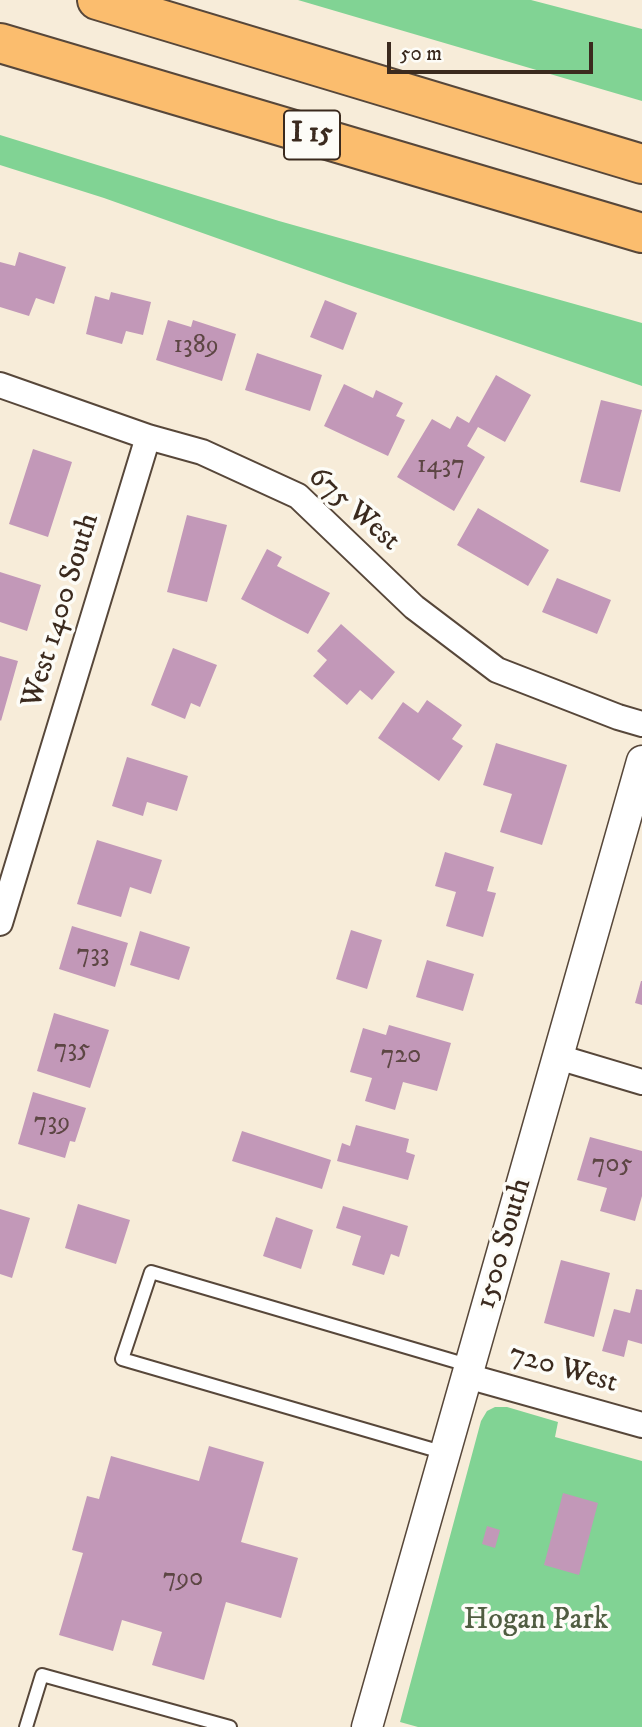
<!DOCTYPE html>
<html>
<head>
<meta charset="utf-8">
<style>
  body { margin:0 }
  #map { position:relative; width:642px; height:1727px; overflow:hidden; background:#f7ecd9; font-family:"IM FELL DW Pica",serif }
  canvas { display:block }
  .scale { position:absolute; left:387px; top:42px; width:206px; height:32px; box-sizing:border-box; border:4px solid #3b2a1e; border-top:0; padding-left:9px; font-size:21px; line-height:24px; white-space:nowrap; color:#3b2a1e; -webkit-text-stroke:5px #fdfcf7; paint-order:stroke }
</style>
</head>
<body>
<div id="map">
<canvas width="642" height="1727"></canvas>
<div class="scale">50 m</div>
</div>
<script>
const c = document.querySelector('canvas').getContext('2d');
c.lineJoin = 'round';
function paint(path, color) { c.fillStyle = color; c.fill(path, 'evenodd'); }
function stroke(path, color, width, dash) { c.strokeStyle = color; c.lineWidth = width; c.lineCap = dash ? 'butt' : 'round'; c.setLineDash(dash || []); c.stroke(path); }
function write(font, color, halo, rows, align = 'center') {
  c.font = font + ' "IM FELL DW Pica",serif'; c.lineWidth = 7; c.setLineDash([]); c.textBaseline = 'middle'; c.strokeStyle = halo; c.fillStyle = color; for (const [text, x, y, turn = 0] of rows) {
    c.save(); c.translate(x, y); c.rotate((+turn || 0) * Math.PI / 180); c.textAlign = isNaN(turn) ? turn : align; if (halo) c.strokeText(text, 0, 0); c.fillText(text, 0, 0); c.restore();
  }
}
paint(new Path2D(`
  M298,0H531L642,29V101Z
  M0,135L279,221L642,323V386L346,284L104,198L0,165Z
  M495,1407H507L558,1422L555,1437L642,1461V1727H418L400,1722L481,1421L487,1411Z`), '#81d394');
paint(new Path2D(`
  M19,252L66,267L54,304L36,298L29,316L0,307V262L15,266Z
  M111,292L151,302L143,335L126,331L122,344L86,334L95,296L109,300Z
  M325,300L357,313L343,350L310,337Z
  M168,320L191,327L193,320L236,334L222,381L156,360Z
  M257,353L322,375L310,411L245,390Z
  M496,375L531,395L505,442L478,427L467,446L485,457L454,511L397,477L432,419L450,429L457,416L469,423Z
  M344,384L373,398L376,390L403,403L396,416L405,420L388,456L324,426Z
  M601,400L642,410L620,492L580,482Z
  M33,449L72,462L48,537L9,524Z
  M478,508L549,550L528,586L457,545Z
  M187,515L227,525L207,602L167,592Z
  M267,549L282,557L277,566L330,593L308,634L241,599Z
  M0,572L41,585L27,631L0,622Z
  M557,578L611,600L597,634L542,612Z
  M341,624L395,672L372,700L360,690L347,705L313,676L327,660L317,651Z
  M173,648L217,665L200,707L191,703L185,719L151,705Z
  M0,656L18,661L1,721L0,720Z
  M427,700L462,725L452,739L463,746L439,781L378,738L403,702L418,713Z
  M496,743L567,765L542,845L500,832L512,794L483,785Z
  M127,757L188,776L177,811L147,802L143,816L112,806Z
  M97,840L162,860L151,894L130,887L121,917L77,904Z
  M445,852L494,867L487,891L496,893L483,937L446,926L456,892L435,886Z
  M72,926L128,943L115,987L59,969Z
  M351,930L382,940L367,989L336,979Z
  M140,931L190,947L179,980L130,965Z
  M427,960L474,974L463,1011L416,997Z
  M641,981H642V1005L635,1003Z
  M54,1013L109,1030L90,1088L37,1071Z
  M389,1025L451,1043L437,1091L403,1082L395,1110L365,1101L372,1078L350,1072L363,1028L386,1035Z
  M33,1092L86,1108L75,1142L70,1141L65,1158L18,1144Z
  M356,1125L409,1139L406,1152L415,1155L408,1180L337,1161L342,1143L350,1146Z
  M242,1131L331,1160L322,1189L232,1161Z
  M590,1137L642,1151V1196L635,1221L600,1211L607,1188L577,1180Z
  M78,1204L130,1220L116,1264L65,1248Z
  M343,1206L408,1226L399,1257L391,1254L384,1275L352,1265L361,1236L336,1228Z
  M0,1209L30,1218L12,1278L0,1274Z
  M276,1217L313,1230L301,1269L263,1256Z
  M561,1260L610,1273L594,1337L544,1323Z
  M636,1289L642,1290V1344L628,1340L624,1357L602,1351L614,1309L630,1313Z
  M209,1446L264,1462L241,1542L298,1558L281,1618L226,1602L204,1680L152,1665L162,1632L122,1620L113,1651L59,1635L83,1553L72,1550L87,1496L99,1499L111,1456L199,1481Z
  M563,1493L598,1503L579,1575L544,1565Z
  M487,1526L500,1530L495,1548L482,1544Z`), '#c298b8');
const service = new Path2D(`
  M445,1453L122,1359L151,1272L471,1366
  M26,1727L42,1675L230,1727`);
const minor = new Path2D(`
  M0,385L148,437L202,452L298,496L414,607L497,670L618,717L642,724
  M0,923L148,437
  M558,1057L642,1082
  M467,1376L642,1425`);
const tertiary = new Path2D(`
  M367,1727L642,761`);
const motorway = new Path2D(`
  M97,0L642,164
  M0,43L642,233`);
stroke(service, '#57473a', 16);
stroke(minor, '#57473a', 28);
stroke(tertiary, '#57473a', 33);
stroke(motorway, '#57473a', 42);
stroke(service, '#fff', 12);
stroke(minor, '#fff', 24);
stroke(tertiary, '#fff', 30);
stroke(motorway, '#fbbd6e', 38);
write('26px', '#5d4644', null, [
  ["1389",196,347],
  ["1437",441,467],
  ["733",93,956],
  ["735",72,1051],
  ["720",401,1057],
  ["739",52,1124],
  ["705",612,1166],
  ["790",183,1580]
]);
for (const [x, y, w] of [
  [312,135,56]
]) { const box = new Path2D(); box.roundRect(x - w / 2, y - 24.5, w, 49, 5); c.fillStyle = '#fdfcf7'; c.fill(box); stroke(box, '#3b2a1e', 2); }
write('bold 28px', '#3b2a1e', null, [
  ["I 15",312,135]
]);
write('30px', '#3b2a1e', '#fdfcf7', [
  ["675 West",353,510,41],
  ["West 1400 South",62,611,-73],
  ["1500 South",505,1244,-74],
  ["720 West",563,1370,16]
]);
write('30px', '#505d41', '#fdfcf7', [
  ["Hogan Park",536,1622]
]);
</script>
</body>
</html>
